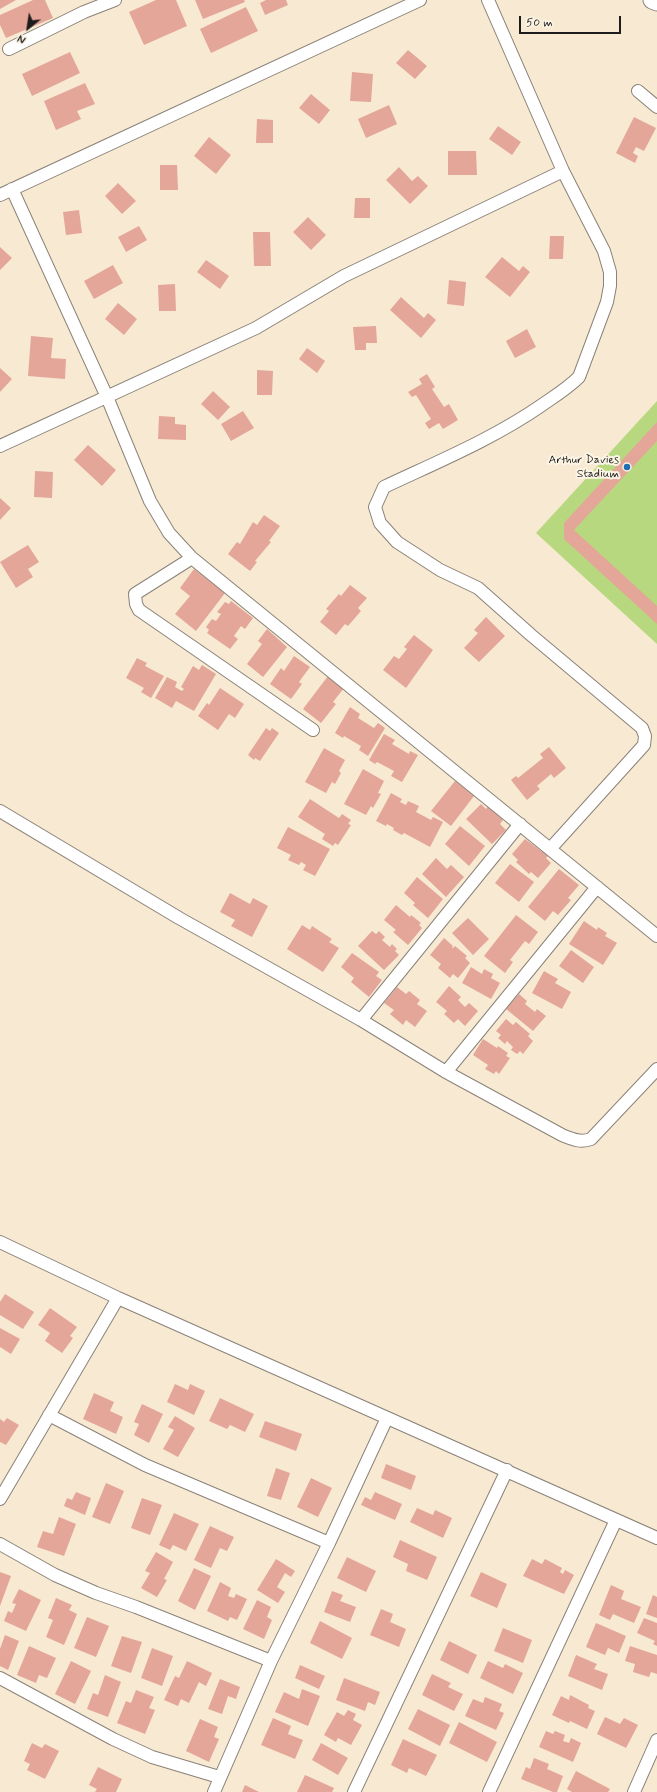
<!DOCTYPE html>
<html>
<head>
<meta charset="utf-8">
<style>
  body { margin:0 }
  #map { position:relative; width:657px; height:1792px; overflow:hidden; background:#f8e9d3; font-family:Mynerve,sans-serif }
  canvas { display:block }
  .north { position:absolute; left:8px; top:8px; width:40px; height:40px; -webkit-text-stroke:3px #fcf5e5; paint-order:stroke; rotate:210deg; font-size:11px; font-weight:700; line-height:16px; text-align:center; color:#1c1c1c }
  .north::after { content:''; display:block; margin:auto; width:14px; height:18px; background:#1c1c1c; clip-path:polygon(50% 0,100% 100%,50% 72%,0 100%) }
  .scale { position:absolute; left:519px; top:16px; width:102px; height:18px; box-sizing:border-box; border:2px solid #1c1c1c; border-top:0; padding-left:5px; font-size:12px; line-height:14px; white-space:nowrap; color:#1c1c1c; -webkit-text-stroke:3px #fcf5e5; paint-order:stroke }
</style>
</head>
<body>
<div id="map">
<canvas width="657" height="1792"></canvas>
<div class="north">N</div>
<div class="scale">50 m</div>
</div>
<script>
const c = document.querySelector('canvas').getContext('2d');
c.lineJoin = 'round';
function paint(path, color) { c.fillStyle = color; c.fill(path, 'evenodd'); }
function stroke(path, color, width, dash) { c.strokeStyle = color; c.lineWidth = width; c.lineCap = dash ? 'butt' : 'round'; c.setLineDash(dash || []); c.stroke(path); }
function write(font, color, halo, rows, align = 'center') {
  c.font = font + ' Mynerve,sans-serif'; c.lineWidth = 4; c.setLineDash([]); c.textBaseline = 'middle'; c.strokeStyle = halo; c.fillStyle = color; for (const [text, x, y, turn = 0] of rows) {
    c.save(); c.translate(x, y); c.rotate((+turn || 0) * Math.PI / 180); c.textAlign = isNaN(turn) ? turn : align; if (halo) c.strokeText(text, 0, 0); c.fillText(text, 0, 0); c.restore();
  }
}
paint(new Path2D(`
  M657,401V644L536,533Z`), '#b8d87f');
paint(new Path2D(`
  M0,0H16L0,9Z
  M33,0H45L53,18L6,38L0,25V15Z
  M156,0H176L187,26L144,45L129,12Z
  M195,0H244L245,2L203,19Z
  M266,0H286L288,5L265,15L260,3Z
  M246,7L258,31L211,53L200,29Z
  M408,50L427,66L415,79L396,63Z
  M70,52L80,73L32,96L22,74Z
  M352,72L373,74L371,102L350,101Z
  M85,83L95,104L77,111L81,119L56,130L44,101Z
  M311,94L330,110L319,124L299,108Z
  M389,105L397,124L366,138L358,119Z
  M634,117L656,128L644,151L636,147L633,153L638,156L635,163L616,153Z
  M257,119L273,120V143H256Z
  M498,126L521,142L512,155L489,139Z
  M209,137L231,155L216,174L194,156Z
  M448,151H476L477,175H448Z
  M160,165H177L178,190H160Z
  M399,167L412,181L418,176L428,186L410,204L386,180Z
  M118,183L136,201L122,214L105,196Z
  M355,198H370V218H354Z
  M79,210L82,233L66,235L63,212Z
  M308,217L326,235L311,250L293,232Z
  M139,226L147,240L126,252L118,237Z
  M253,232H270L271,266H254Z
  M550,236H564L563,259H549Z
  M0,247L12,258L0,270Z
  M502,257L519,271L523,266L530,272L510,297L485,277Z
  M206,260L229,276L220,289L197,272Z
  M113,265L123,283L94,299L84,281Z
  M449,280L466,282L464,306L447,304Z
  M175,284L176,311H159L158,285Z
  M401,297L424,318L428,313L436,320L421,338L390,310Z
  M118,303L137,319L124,335L105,319Z
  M376,326L377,343H366V350H355L353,327Z
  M527,329L536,347L515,358L506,341Z
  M31,336L53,338L51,358L66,359L65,379L28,376Z
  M307,348L325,361L317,373L299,359Z
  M0,368L12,379L0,392Z
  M257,370L273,371L272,395H257Z
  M427,374L435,387L432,389L444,407L449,404L458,420L443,429L439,423L429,429L425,423L431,419L416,395L412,397L408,392L422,384L419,379Z
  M213,391L230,407L218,420L201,404Z
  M243,411L254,428L231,441L221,424Z
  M159,416L175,417V424L186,425V440L158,439Z
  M657,422V441L574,530L657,606V624L564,539V523Z
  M88,445L116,470L102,486L74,460Z
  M35,471L53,472L52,498L34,497Z
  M0,498L11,508L0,520Z
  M264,515L280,526L269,541L271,542L255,561L257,562L250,571L228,554L237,542L240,544L253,522L257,525Z
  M28,545L39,562L28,569L33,577L16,588L0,562Z
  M194,569L225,593L196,631L175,614L190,596L180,588Z
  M350,585L367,598L358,608L361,611L348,626L345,624L336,635L320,622L329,611L326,609L339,594L341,596Z
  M231,601L253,618L245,629L241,626L234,636L238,639L230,649L207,633L209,630L206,627L212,619L216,621L221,614L217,612L225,602L229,604Z
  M486,617L505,636L479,662L464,648L478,633L474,630Z
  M267,629L287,647L263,677L247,664L262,644L258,641Z
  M414,635L433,650L406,688L383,670L394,656L399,659L407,649L404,647Z
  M294,656L310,667L299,682L302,684L291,699L270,684L281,668L284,671Z
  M137,658L147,663L145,666L164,676L151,698L141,692L144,688L126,678Z
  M202,665L216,674L194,711L176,701L172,708L155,698L167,677L177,682L175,687L182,691L184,689L181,687L193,666L199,670Z
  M328,676L344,688L333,702L336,704L321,723L303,709Z
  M220,688L244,704L235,718L229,714L218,730L198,716L207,703L209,705Z
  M350,707L360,714L358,718L374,728L378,723L385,728L368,756L359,750L361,746L344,736L343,738L335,733Z
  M266,728L270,731L272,728L279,733L260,761L255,758L254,760L248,755Z
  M384,734L395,740L392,744L409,754L410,751L418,755L402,782L391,776L394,771L377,762L375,764L369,760Z
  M549,747L566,768L554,778L551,774L537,786L540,789L527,800L511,780L516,776L518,778L543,758L540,754Z
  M324,748L345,760L339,771L341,773L335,784L332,782L326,793L305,782Z
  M363,769L384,781L378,793L381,794L373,808L371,806L366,815L344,804Z
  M455,781L474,796L451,826L431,811Z
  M391,793L402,799L400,802L406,805L408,801L419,806L416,812L431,820L433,817L443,822L430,847L404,833L402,835L393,830L394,828L387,824L386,826L376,821Z
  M310,799L339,818L342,814L351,820L348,824L351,825L338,845L335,843L333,846L322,839L325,834L298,817Z
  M481,804L486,809L488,806L503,820L500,824L506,830L492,844L466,819Z
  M460,826L485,846L469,866L445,844Z
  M288,827L330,849L315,876L303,870L306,865L301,862L299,865L288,860L291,855L277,848Z
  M525,839L548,856L546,858L551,863L538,878L531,872L529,874L516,862L518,860L512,854Z
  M436,858L447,869L451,865L464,877L446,897L422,874Z
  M510,864L534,882L519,902L495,883Z
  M559,869L579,885L568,898L571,900L558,915L553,911L545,921L528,907Z
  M417,877L443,899L428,918L413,905L415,903L404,893Z
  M230,893L250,904L253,898L268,906L252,937L231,926L235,920L220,912Z
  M396,905L410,917L411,915L421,923L419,925L422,928L408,945L393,932L396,930L384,920Z
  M516,915L538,932L529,944L525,941L510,960L513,962L505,973L484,956Z
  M468,918L489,939L473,955L452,933Z
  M584,921L597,930L598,927L607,933L605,936L617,943L603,965L569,944Z
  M302,925L310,930L312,926L332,939L329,942L339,948L323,972L287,949Z
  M372,931L376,934L379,931L385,937L382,940L390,947L392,944L397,949L395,951L399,955L384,970L358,946Z
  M444,938L453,946L452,947L453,948L455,946L467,956L465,958L470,963L458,978L453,974L450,978L438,968L441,964L430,955Z
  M571,950L594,967L583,983L559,966Z
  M352,953L379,972L376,976L382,980L369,997L351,982L354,978L341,967Z
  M471,967L482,974L484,969L493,974L491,978L500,983L491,999L462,983Z
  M544,971L558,979L555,983L571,992L562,1009L532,993Z
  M449,986L461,997L458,1000L465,1007L469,1003L478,1011L465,1026L458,1019L454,1023L444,1014L447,1011L436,1002Z
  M397,987L406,994L409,991L420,1000L417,1004L427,1011L415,1027L406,1020L403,1025L390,1014L394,1010L384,1003Z
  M519,994L527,1001L525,1004L535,1012L537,1009L546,1016L533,1031L506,1009Z
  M506,1019L513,1025L516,1022L530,1034L528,1036L533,1041L523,1054L520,1051L517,1054L511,1050L513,1047L507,1041L505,1044L498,1038L501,1035L496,1031Z
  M483,1039L497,1048L498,1046L508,1053L506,1056L510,1058L499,1074L496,1071L494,1074L485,1069L488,1065L473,1055Z
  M5,1294L34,1312L23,1329L0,1315V1302Z
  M50,1308L77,1327L70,1336L73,1338L62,1353L45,1341L50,1333L38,1325Z
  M0,1328L20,1339L11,1354L0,1347Z
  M175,1384L188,1390L190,1384L205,1391L194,1415L167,1402Z
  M94,1393L114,1402L110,1411L123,1417L116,1434L83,1419Z
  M220,1398L254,1414L245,1432L230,1425L227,1429L209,1421Z
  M142,1404L163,1414L149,1443L134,1435L139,1424L134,1422Z
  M175,1416L195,1428L178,1457L163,1449L174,1430L168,1427Z
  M7,1418L19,1425L6,1445L0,1442V1419L4,1422Z
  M265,1421L302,1434L296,1451L259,1437Z
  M386,1464L416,1476L411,1490L381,1478Z
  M276,1468L290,1473L281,1500L267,1496Z
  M311,1478L332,1488L318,1517L297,1507Z
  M106,1483L124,1491L110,1524L92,1517Z
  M76,1492L91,1498L85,1515L64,1506L67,1498L72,1500Z
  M375,1492L402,1504L395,1520L361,1505L365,1497L371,1500Z
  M142,1498L162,1505L150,1535L131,1528Z
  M417,1508L433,1515L435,1510L452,1518L443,1538L410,1522Z
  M174,1513L199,1524L186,1551L173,1545L170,1550L159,1545Z
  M59,1517L76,1524L64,1556L37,1547L43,1531L53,1534Z
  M210,1526L234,1537L227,1551L220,1548L211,1568L194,1560Z
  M400,1540L437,1557L427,1580L406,1571L408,1564L393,1557Z
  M156,1552L173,1562L164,1579L167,1580L157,1597L141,1588L150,1573L145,1571Z
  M347,1557L376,1571L366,1592L337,1578Z
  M276,1559L295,1571L291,1577L285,1573L277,1587L285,1592L278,1603L257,1590Z
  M532,1559L542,1564L545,1559L562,1568L560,1572L563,1574L565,1570L574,1575L564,1594L523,1576Z
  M194,1568L211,1576L195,1610L178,1601Z
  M0,1572L11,1576L0,1606Z
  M481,1572L507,1584L497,1608L470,1596Z
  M220,1582L231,1588L228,1596L234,1598L236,1594L247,1599L237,1620L230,1617L228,1621L207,1611Z
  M611,1585L624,1591L621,1599L641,1607L634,1623L613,1614L610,1620L599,1615Z
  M19,1589L41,1600L26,1631L4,1621L8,1611L12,1613L16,1604L12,1603Z
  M332,1591L343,1595L340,1601L356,1607L350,1622L324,1612Z
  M653,1595L657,1597V1618L646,1614Z
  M56,1598L72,1605L69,1610L77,1614L64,1645L46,1637L53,1620L48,1618Z
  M257,1600L271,1607L267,1617L272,1620L264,1639L243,1629Z
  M381,1609L393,1614L390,1622L406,1629L399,1647L370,1635Z
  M87,1617L109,1626L96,1657L74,1648Z
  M644,1618L657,1623V1646L653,1644L655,1641L637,1633Z
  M320,1621L352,1638L342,1659L310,1643Z
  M596,1623L626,1636L619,1653L608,1648L605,1655L586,1647Z
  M503,1628L532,1640L523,1663L494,1651Z
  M5,1635L19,1641L8,1670L0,1666V1649Z
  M122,1636L142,1642L131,1673L111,1666Z
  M449,1641L477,1655L468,1674L440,1660Z
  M29,1646L56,1658L47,1678L39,1675L36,1683L17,1675Z
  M630,1646L657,1655V1674L651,1672L649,1677L633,1672L635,1664L625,1661Z
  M152,1648L173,1656L162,1686L141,1678Z
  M576,1655L597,1664L594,1669L608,1674L602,1690L568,1676Z
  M71,1661L91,1671L75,1704L55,1694Z
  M187,1661L212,1673L206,1686L199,1682L189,1703L181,1699L178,1706L164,1700L175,1676L179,1678Z
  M488,1661L503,1668L505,1664L523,1673L513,1694L480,1678Z
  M300,1665L325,1676L319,1689L295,1678Z
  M432,1674L451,1683L448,1687L463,1694L454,1711L422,1695Z
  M105,1675L121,1682L108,1717L87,1709L93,1693L98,1695Z
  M344,1678L380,1692L375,1705L368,1702L365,1711L336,1700Z
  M220,1679L240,1687L236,1699L228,1696L222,1714L208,1709Z
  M302,1689L320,1696L308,1726L275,1712L284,1692L299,1699Z
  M136,1690L154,1697L149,1708L155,1710L145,1734L117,1723L126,1701L131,1703Z
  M570,1695L589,1705L588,1708L595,1711L587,1729L570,1721L569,1723L552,1715L561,1696L569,1700Z
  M485,1697L502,1704L499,1711L504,1713L496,1730L465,1716L473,1699L483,1703Z
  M418,1709L450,1725L440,1746L408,1729Z
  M348,1710L356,1714L353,1720L362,1725L351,1745L338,1738L336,1742L324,1735L337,1712L344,1716Z
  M605,1717L620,1724L624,1718L638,1725L626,1748L597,1734Z
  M273,1718L291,1726L288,1734L303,1740L295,1759L261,1745Z
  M200,1719L218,1727L214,1737L219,1739L209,1762L186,1751Z
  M459,1722L497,1742L487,1762L449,1743Z
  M546,1731L553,1734L555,1731L565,1735L563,1741L569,1743L571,1738L581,1743L573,1762L539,1747Z
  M403,1739L437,1755L426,1776L409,1768L407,1773L391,1765Z
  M32,1743L42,1748L45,1744L59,1751L45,1779L27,1770L30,1764L24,1761Z
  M321,1743L348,1758L338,1775L312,1760Z
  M534,1758L549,1764L547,1769L563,1776L557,1792H553L521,1779L526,1767L530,1769Z
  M98,1767L122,1779L116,1792H95L97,1789L89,1785Z
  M576,1771L610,1789L608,1792H572L567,1789Z
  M305,1775L334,1788L332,1792H297Z
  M245,1785L259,1792H242Z`), '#e4a699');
const street = new Path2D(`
  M488,0L563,171L604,251L610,272V286L607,302L579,377C568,388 555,396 542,405C493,439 437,462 384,487L375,507L380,523L397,542L440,570L478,588L531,635L642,728L645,736L644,745L550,849
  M9,49L84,12L115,0
  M638,91L657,107
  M12,189L107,397L150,501L169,533L192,558L657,936
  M0,195L420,0
  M0,446L256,328L344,276L563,171
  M192,558L135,594L136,604L139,610L313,730
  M0,811L179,918L361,1020L446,1072L562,1135C572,1139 580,1143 591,1139L657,1069
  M361,1020L520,824
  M446,1072L597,887
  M0,1242L118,1298L657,1538
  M49,1415L145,1465L329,1543
  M0,1499L118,1298
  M0,1544L55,1575L96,1593L136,1607L271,1661
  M0,1678L113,1739L152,1757L219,1777
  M214,1792L271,1661L329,1543L387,1418
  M354,1792L507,1470
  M489,1792L616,1520
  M634,1792L657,1740`);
const secondary = new Path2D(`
  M652,0L657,2`);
stroke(street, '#8a8278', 14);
stroke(secondary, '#8a8278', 19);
stroke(street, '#fff', 12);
stroke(secondary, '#fff', 17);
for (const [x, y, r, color] of [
  [627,467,4,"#1f6fb2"]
]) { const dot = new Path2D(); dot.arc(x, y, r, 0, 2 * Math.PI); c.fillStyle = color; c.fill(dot); stroke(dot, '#fcf5e5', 1.5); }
write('12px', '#1c1c1c', '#fcf5e5', [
  ["Arthur Davies",619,460],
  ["Stadium",619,474]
], 'right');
</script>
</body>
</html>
